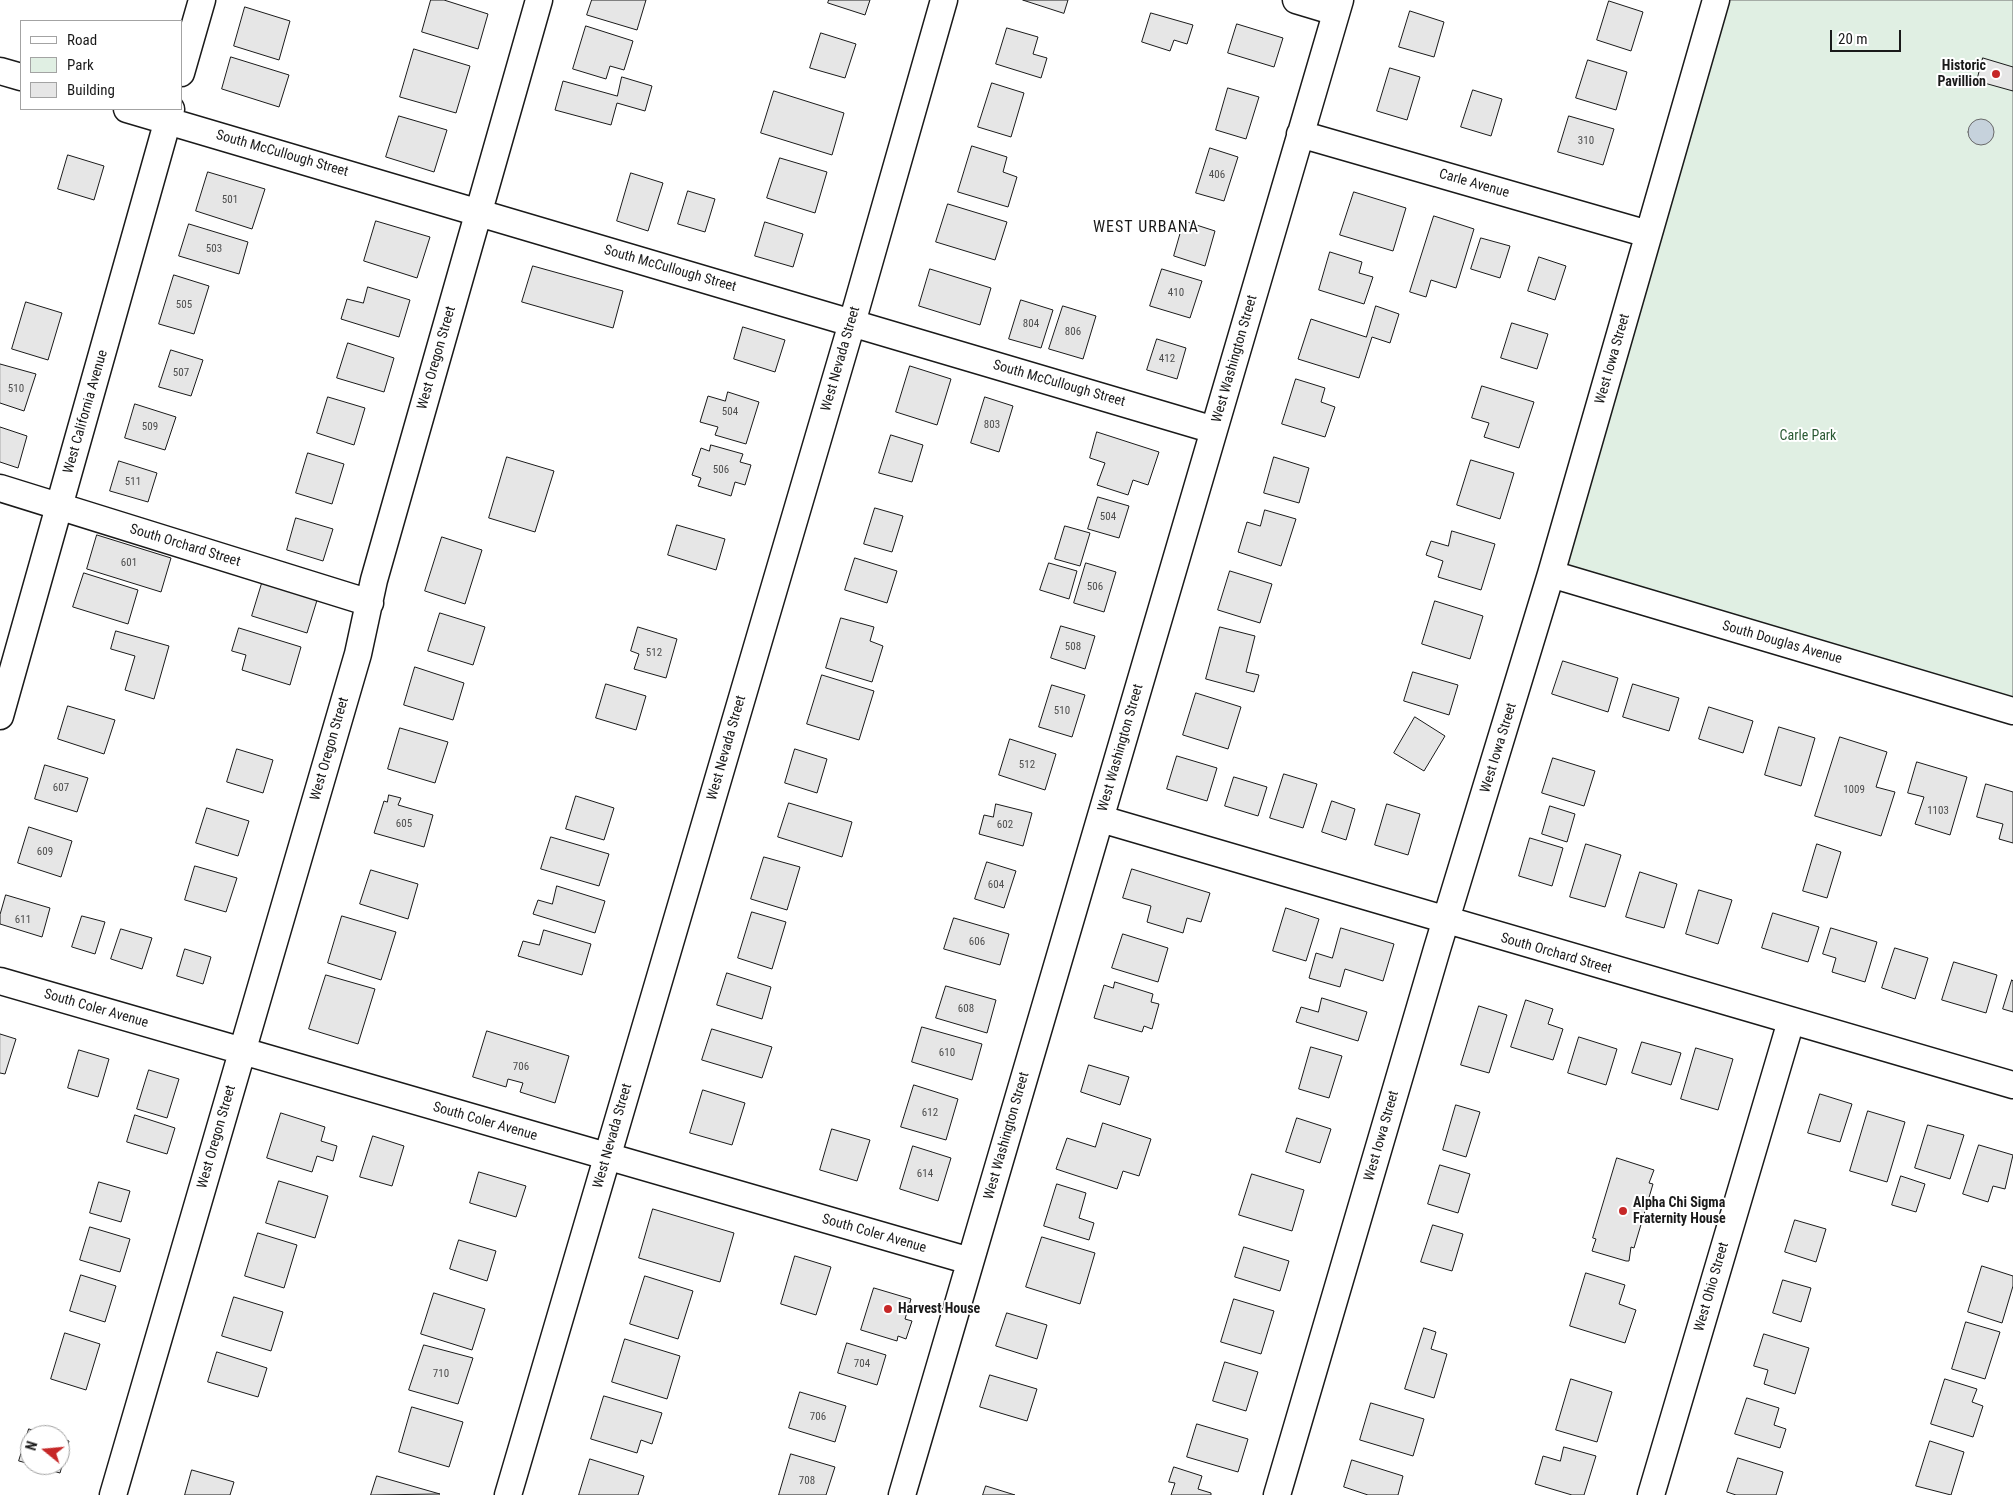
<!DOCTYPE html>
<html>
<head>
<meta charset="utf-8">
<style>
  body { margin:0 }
  #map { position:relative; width:2013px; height:1495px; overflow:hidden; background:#fff; font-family:"Roboto Condensed",sans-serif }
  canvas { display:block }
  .legend { position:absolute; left:20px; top:20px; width:162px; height:90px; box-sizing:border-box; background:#fff; border:1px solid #a3a3a3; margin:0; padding:6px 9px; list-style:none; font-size:15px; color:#1a1a1a }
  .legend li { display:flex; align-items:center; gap:10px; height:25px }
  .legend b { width:25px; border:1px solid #a3a3a3 }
  .north { position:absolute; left:20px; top:1425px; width:50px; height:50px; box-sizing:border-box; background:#fff; border:1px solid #a3a3a3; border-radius:50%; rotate:287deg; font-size:14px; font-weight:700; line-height:20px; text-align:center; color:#1a1a1a }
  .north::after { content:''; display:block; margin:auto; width:18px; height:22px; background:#c62828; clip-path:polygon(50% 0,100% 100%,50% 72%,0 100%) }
  .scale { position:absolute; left:1830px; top:30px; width:71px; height:22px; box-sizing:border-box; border:2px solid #1a1a1a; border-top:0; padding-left:6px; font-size:15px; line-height:18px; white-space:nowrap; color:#1a1a1a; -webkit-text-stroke:4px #fff; paint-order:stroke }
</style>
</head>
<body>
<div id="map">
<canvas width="2013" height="1495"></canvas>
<ul class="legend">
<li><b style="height:6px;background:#fff"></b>Road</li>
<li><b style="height:14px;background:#e0efe3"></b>Park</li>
<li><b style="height:14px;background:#e6e6e6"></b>Building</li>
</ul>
<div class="north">N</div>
<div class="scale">20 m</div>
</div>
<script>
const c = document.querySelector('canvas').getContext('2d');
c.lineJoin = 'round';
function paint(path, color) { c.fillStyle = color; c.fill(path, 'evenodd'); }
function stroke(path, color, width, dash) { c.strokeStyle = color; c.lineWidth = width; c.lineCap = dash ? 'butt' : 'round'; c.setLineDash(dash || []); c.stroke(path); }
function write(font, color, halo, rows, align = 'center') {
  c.font = font + ' "Roboto Condensed",sans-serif'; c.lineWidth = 4; c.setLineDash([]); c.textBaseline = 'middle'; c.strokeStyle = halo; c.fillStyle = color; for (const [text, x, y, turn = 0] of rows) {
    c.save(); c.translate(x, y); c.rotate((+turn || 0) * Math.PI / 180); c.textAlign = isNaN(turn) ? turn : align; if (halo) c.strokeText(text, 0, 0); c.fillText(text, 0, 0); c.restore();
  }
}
const green = new Path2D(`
  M1727,0H2013V710L1551,574Z`);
paint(green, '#e0efe3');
stroke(green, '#6a6a6a', 1);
const water = new Path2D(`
  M1968 132a13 13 0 1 1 26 0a13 13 0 1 1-26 0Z`);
paint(water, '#c6d2dc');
stroke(water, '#6a6a6a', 1);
const building = new Path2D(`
  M431,0H444L488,14L478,49L422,32Z
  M592,0H646L637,30L587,15Z
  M829,0H870L865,15L828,3Z
  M1023,0H1068L1064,13Z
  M1609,1L1643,12L1631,51L1597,40Z
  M245,7L290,21L279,60L234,46Z
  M1410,11L1444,22L1434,57L1399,47Z
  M1151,13L1193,25L1187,44L1174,40L1170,51L1142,42Z
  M1237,24L1283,38L1274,67L1228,53Z
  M586,26L633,41L624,70L610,66L606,79L573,69Z
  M1007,28L1038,37L1033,54L1047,58L1041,78L996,64Z
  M821,33L856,44L845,78L810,68Z
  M414,49L470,66L456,113L400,97Z
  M231,57L289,75L279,107L222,89Z
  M1983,58L2013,67V91L1977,81Z
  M1588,60L1627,72L1616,110L1576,98Z
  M1390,68L1420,77L1407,120L1377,111Z
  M622,77L652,86L645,111L617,103L611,125L555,110L563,81L617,96Z
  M992,83L1024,93L1011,137L978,127Z
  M1228,88L1259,97L1246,139L1216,130Z
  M1473,90L1502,99L1491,136L1461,127Z
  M774,91L844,113L832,155L761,133Z
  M399,116L447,130L434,172L386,157Z
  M1569,116L1614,129L1603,165L1558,152Z
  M972,146L1007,157L1003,172L1017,177L1008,207L958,192Z
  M1210,148L1238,157L1224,201L1196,193Z
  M68,155L104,166L94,200L58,189Z
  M780,158L827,172L815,213L767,198Z
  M208,172L265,189L252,229L196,211Z
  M631,173L663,183L648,231L617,221Z
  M688,191L715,199L705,232L678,224Z
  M1354,192L1406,208L1393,251L1340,235Z
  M948,204L1007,222L995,260L936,242Z
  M1434,216L1474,229L1456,288L1431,280L1426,297L1410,292Z
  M376,221L430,237L417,278L364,261Z
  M1184,221L1215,231L1205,266L1174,256Z
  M765,222L803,234L793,267L755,256Z
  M189,224L248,242L239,274L179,256Z
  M1481,238L1510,246L1500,278L1471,269Z
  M1330,252L1362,262L1359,273L1373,277L1364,304L1319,290Z
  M1539,257L1566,266L1555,300L1528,291Z
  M533,266L623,291L613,328L522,302Z
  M930,269L991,288L980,325L919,306Z
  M1162,269L1202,281L1190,318L1150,306Z
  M174,275L209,286L194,334L159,324Z
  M368,287L410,300L399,337L341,319L347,299L363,303Z
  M1021,300L1053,310L1041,348L1009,339Z
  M26,302L62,313L48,360L12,349Z
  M1063,306L1096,316L1083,359L1049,349Z
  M1376,306L1399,314L1390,343L1372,337L1359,378L1298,359L1311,319L1366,337Z
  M1512,323L1548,334L1537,369L1501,358Z
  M743,327L785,340L775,372L734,359Z
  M1157,339L1186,348L1177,379L1147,370Z
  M348,343L394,358L384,392L337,378Z
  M171,350L203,360L191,396L159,387Z
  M0,364L36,374L24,411L0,403Z
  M910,366L951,379L937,425L896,412Z
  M1296,379L1325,388L1321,402L1335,407L1325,437L1282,424Z
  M1482,386L1534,402L1519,448L1484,437L1489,423L1472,418Z
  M728,392L759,402L746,444L715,435L718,427L700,422L708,396L725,401Z
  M328,397L365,408L354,445L317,433Z
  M985,397L1013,406L999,452L971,443Z
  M135,404L176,417L165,450L125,438Z
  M0,427L27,436L18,468L0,462Z
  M1097,432L1159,452L1148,485L1133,480L1128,495L1097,485L1105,463L1090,458Z
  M891,435L923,445L912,482L879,473Z
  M711,445L743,454L740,462L751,465L745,485L735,482L731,496L698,486L701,478L692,475L701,448L709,451Z
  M308,453L344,464L332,504L296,493Z
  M507,457L554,471L535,532L489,518Z
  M1274,457L1309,468L1299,503L1264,493Z
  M1471,460L1514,473L1500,519L1457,505Z
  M119,461L157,473L148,502L110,491Z
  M1098,497L1129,506L1119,538L1088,529Z
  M875,508L903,516L892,552L864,544Z
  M1265,510L1296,519L1281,566L1238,552L1247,522L1260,526Z
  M296,518L333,529L323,561L287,550Z
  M677,525L725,539L716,570L668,555Z
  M1065,526L1090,533L1080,566L1055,559Z
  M1452,531L1495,544L1481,590L1438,577L1443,561L1426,555L1431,541L1448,546Z
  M97,535L171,558L161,592L87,569Z
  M442,537L482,550L465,604L425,591Z
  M855,558L897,571L887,603L845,590Z
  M1049,563L1077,571L1069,599L1040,590Z
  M1086,563L1116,572L1104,612L1074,603Z
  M1230,571L1272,584L1260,623L1218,610Z
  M84,573L138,590L128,624L73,607Z
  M263,580L318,597L307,633L252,616Z
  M1435,601L1483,616L1470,659L1422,644Z
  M440,613L485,627L473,665L428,651Z
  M841,618L874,627L870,641L883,646L872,682L826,668Z
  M1061,626L1095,636L1085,669L1051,658Z
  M638,627L677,639L666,678L634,669L639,654L631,651Z
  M1220,627L1255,636L1246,672L1259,675L1254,692L1206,679Z
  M239,628L301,647L290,685L242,670L246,655L232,651Z
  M116,631L169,646L154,699L125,690L135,656L111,649Z
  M1563,661L1618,678L1608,712L1552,694Z
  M415,667L464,683L453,720L404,705Z
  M1413,672L1458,685L1449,715L1404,701Z
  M822,675L874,691L859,740L807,724Z
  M606,684L646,696L636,730L596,718Z
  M1633,684L1679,698L1669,731L1623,717Z
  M1052,685L1085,695L1072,737L1039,727Z
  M1196,693L1241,707L1228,749L1183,735Z
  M68,706L115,720L104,754L58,739Z
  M1709,707L1753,721L1743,753L1699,739Z
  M1415,717L1445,736L1424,771L1394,753Z
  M1779,727L1815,738L1801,786L1765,775Z
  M400,728L448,742L435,783L388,769Z
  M1840,737L1887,752L1876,787L1895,792L1881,836L1815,816Z
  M1010,739L1056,754L1045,790L999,775Z
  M237,749L273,760L263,793L227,782Z
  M795,749L827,759L817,793L785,783Z
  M1177,756L1217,768L1207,801L1167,789Z
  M1553,758L1595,771L1584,806L1542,793Z
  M1917,762L1967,777L1950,835L1915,824L1924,797L1908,793Z
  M45,765L88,778L77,812L35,799Z
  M1284,774L1317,784L1303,828L1270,818Z
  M1234,777L1267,787L1258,816L1225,806Z
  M1986,784L2013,792V843L1999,839L2003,824L1977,817Z
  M389,795L401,798L398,805L433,815L424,847L374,833L384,801L387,802Z
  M576,796L614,808L604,840L566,829Z
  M1332,801L1355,809L1346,840L1322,832Z
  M789,803L852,822L842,857L778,837Z
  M996,804L1032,813L1023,846L979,834L984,815L993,817Z
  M1387,804L1420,814L1408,855L1375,845Z
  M1550,806L1575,814L1567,842L1542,834Z
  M207,808L249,821L238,856L196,843Z
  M29,827L72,841L61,877L18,863Z
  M551,837L609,854L599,886L541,869Z
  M1530,838L1563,848L1552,886L1519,876Z
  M1586,844L1621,855L1605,907L1570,897Z
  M1817,844L1841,852L1827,898L1803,891Z
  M764,857L800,867L787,910L751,899Z
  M987,862L1016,871L1004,908L975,899Z
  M195,866L237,878L226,912L185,900Z
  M1132,869L1210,893L1201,922L1187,918L1183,933L1147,922L1151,906L1123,898Z
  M371,870L418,884L408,919L360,904Z
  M1640,872L1677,884L1664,928L1626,917Z
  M557,886L605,901L595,933L533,914L538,900L552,904Z
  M1699,890L1732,900L1718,944L1686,934Z
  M6,895L50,908L42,937L0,924V915Z
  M1286,908L1319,919L1306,961L1273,951Z
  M752,912L786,922L772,969L738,958Z
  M1773,913L1819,927L1808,962L1762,948Z
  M82,916L105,922L95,954L72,947Z
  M342,916L396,932L381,980L328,963Z
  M954,918L1009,934L1000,965L944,949Z
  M1341,928L1394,944L1383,981L1345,969L1340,987L1309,978L1316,953L1332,958Z
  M1831,928L1877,942L1865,982L1832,972L1836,958L1823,954Z
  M121,929L152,938L142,969L111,959Z
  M544,930L591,944L582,975L518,956L523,941L539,945Z
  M1123,934L1168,948L1158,982L1112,968Z
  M1895,948L1928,958L1915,999L1882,988Z
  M185,949L211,957L203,984L177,976Z
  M1954,962L1997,975L1986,1013L1942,1000Z
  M727,973L771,987L762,1019L717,1005Z
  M326,975L375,989L358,1044L309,1029Z
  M2012,980L2013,981V1012L2003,1009Z
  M1115,982L1153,994L1151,1002L1159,1004L1152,1029L1144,1026L1142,1032L1094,1018L1104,985L1113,988Z
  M946,986L996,1000L987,1033L936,1018Z
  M1322,998L1367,1012L1358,1041L1296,1022L1301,1007L1318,1012Z
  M1526,1000L1553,1009L1548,1024L1563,1029L1553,1060L1511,1047Z
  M1479,1006L1507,1015L1489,1073L1461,1065Z
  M922,1027L982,1044L972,1080L912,1062Z
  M712,1029L772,1047L762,1078L702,1060Z
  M487,1031L569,1056L555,1103L520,1092L523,1083L508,1079L506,1087L473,1077Z
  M0,1034L16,1039L5,1074L0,1073Z
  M1579,1037L1617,1049L1606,1085L1568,1073Z
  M1642,1042L1681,1053L1671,1085L1632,1073Z
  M1311,1047L1342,1056L1329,1098L1299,1089Z
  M1696,1048L1733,1059L1718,1110L1681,1099Z
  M79,1050L109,1059L98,1097L68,1088Z
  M1089,1065L1129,1077L1120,1105L1081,1092Z
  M149,1070L179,1079L167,1118L137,1109Z
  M914,1085L958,1099L946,1140L901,1127Z
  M703,1090L745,1103L732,1145L690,1133Z
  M1820,1094L1852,1104L1840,1142L1808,1133Z
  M1456,1105L1480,1112L1466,1157L1443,1150Z
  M1868,1111L1905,1122L1887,1182L1850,1171Z
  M281,1113L325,1127L321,1141L337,1146L333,1161L317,1156L312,1172L267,1158Z
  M135,1115L175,1128L167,1154L127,1142Z
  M1297,1118L1331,1129L1320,1163L1286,1152Z
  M1103,1123L1151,1139L1139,1176L1123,1171L1117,1189L1056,1169L1067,1138L1095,1147Z
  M1928,1125L1964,1135L1950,1179L1915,1168Z
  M832,1129L870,1140L857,1181L820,1170Z
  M373,1136L404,1146L392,1186L360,1177Z
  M1979,1145L2013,1155L2005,1189L1993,1186L1988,1202L1963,1194Z
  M913,1146L951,1158L938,1201L900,1189Z
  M1617,1158L1654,1170L1649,1183L1653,1184L1634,1248L1631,1247L1629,1261H1626L1592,1251L1596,1239L1593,1238Z
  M1440,1165L1470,1174L1458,1213L1428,1204Z
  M479,1172L526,1186L516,1217L470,1203Z
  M1252,1174L1304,1190L1292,1231L1239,1215Z
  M1901,1176L1925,1184L1916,1212L1892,1205Z
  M279,1181L328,1196L315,1238L266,1223Z
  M99,1182L130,1191L121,1222L90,1213Z
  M1057,1184L1086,1193L1079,1218L1094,1223L1089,1240L1044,1226Z
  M653,1209L734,1233L720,1282L639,1258Z
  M1795,1220L1826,1229L1816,1262L1785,1252Z
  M1433,1225L1463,1234L1452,1271L1421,1262Z
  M90,1227L130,1239L120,1272L80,1260Z
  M258,1233L297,1245L284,1288L245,1276Z
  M1042,1237L1095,1253L1080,1304L1026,1287Z
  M459,1240L496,1251L487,1281L450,1269Z
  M1244,1247L1289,1261L1280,1291L1235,1277Z
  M795,1256L831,1267L816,1315L781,1304Z
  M1982,1266L2013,1276V1286L2002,1323L1968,1312Z
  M1586,1273L1625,1285L1619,1304L1636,1310L1625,1343L1570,1326Z
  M81,1275L116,1286L105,1322L70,1311Z
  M645,1276L693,1291L678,1339L630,1324Z
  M1783,1280L1811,1288L1801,1322L1773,1313Z
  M874,1288L911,1299L905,1319L912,1321L906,1339L898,1336L897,1341L861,1330Z
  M434,1293L485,1309L472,1350L421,1334Z
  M234,1297L283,1312L271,1351L222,1336Z
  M1234,1299L1274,1311L1261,1354L1221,1342Z
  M1007,1313L1047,1325L1037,1359L996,1346Z
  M1966,1322L2000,1332L1985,1379L1952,1369Z
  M1424,1328L1436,1332L1431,1349L1447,1354L1434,1398L1405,1389Z
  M65,1333L100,1344L86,1390L51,1379Z
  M1764,1334L1809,1348L1795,1394L1764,1384L1768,1370L1754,1366Z
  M625,1339L680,1356L667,1399L612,1382Z
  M847,1343L886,1355L877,1385L838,1373Z
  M424,1345L473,1358L458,1404L409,1390Z
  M217,1352L267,1368L258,1397L208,1382Z
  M1225,1362L1258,1372L1246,1411L1213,1401Z
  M990,1375L1037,1389L1027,1421L980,1407Z
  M1571,1379L1612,1392L1597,1442L1556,1430Z
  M1945,1379L1977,1389L1972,1402L1983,1406L1973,1437L1931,1424Z
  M800,1392L846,1406L835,1442L789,1428Z
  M604,1396L662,1413L652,1444L641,1440L637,1453L591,1439Z
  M1747,1398L1779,1408L1774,1425L1786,1429L1780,1448L1735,1434Z
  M1371,1403L1424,1419L1413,1456L1360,1440Z
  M412,1407L463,1422L449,1467L399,1452Z
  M1197,1424L1248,1439L1238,1472L1187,1457Z
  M29,1429L48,1435H30V1464L19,1461Z
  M60,1439L69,1441L60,1473L32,1465H60Z
  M1930,1441L1964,1452L1951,1495L1916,1486Z
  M1564,1447L1596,1456L1584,1495H1572L1535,1484L1543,1456L1560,1461Z
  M791,1454L835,1467L826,1495H779Z
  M1738,1458L1783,1472L1776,1495H1736L1727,1492Z
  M590,1459L644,1476L638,1495H579Z
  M1352,1460L1403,1476L1398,1495H1368L1344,1487Z
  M1174,1467L1202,1476L1198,1489L1211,1493V1495H1171L1175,1483L1169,1482Z
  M192,1470L234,1482L230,1495H185Z
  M377,1476L440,1494L371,1495Z
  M986,1486L1015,1495H983Z`);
paint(building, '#e6e6e6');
stroke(building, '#1a1a1a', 1);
const minor = new Path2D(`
  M1296,0L1336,12
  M0,71L21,77
  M181,73L202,0
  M127,109L1214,430
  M1300,134L1648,234
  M0,488L370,603
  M1551,574L2013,711
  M0,716L171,109
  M1101,819L2013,1085
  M0,981L970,1261
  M113,1495L358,654L374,580L539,0
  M508,1495L852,323L944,0
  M902,1495L1340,0
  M1277,1495L1437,949L1551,574L1716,0
  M1651,1495L1791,1021`);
stroke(minor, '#1a1a1a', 29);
stroke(minor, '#fff', 26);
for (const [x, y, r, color] of [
  [1996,74,5,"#c62828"],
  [1623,1211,5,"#c62828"],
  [888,1309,5,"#c62828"]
]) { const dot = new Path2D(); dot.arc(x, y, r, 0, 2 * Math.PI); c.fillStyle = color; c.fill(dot); stroke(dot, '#fff', 2); }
write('11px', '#4d4d4d', null, [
  ["310",1586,141],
  ["406",1217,175],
  ["501",230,200],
  ["503",214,249],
  ["410",1176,293],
  ["505",184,305],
  ["804",1031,324],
  ["806",1073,332],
  ["412",1167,359],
  ["507",181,373],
  ["510",16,389],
  ["504",730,412],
  ["803",992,425],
  ["509",150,427],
  ["506",721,470],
  ["511",133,482],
  ["504",1108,517],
  ["601",129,563],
  ["506",1095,587],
  ["508",1073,647],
  ["512",654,653],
  ["510",1062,711],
  ["512",1027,765],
  ["607",61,788],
  ["1009",1854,790],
  ["1103",1938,811],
  ["605",404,824],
  ["602",1005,825],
  ["609",45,852],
  ["604",996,885],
  ["611",23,920],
  ["606",977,942],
  ["608",966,1009],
  ["610",947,1053],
  ["706",521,1067],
  ["612",930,1113],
  ["614",925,1174],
  ["704",862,1364],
  ["710",441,1374],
  ["706",818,1417],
  ["708",807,1481]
]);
write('bold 14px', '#1a1a1a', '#fff', [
  ["Historic",1986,66,"right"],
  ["Pavillion",1986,82,"right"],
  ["Alpha Chi Sigma",1633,1203],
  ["Fraternity House",1633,1219],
  ["Harvest House",898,1309]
], 'left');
write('14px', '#1a1a1a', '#fff', [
  ["South McCullough Street",282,154,16],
  ["Carle Avenue",1474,184,16],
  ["South McCullough Street",670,269,16],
  ["West Oregon Street",437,358,-74],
  ["West Nevada Street",841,359,-74],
  ["West Washington Street",1235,359,-74],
  ["West Iowa Street",1613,359,-74],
  ["South McCullough Street",1059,384,16],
  ["West California Avenue",86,412,-74],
  ["South Orchard Street",185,546,17],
  ["South Douglas Avenue",1782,643,16],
  ["West Nevada Street",727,748,-74],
  ["West Washington Street",1121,748,-74],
  ["West Iowa Street",1499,748,-73],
  ["West Oregon Street",330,749,-74],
  ["South Orchard Street",1556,954,16],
  ["South Coler Avenue",96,1009,16],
  ["South Coler Avenue",485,1122,16],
  ["West Nevada Street",613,1136,-74],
  ["West Washington Street",1007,1136,-74],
  ["West Iowa Street",1382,1136,-74],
  ["West Oregon Street",217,1137,-74],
  ["South Coler Avenue",874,1234,16],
  ["West Ohio Street",1712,1287,-74]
]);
write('14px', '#2b5a34', '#fff', [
  ["Carle Park",1808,436]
]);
c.letterSpacing = '1px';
write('16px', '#1a1a1a', '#fff', [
  ["WEST URBANA",1146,228]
]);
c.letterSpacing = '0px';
</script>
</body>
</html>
